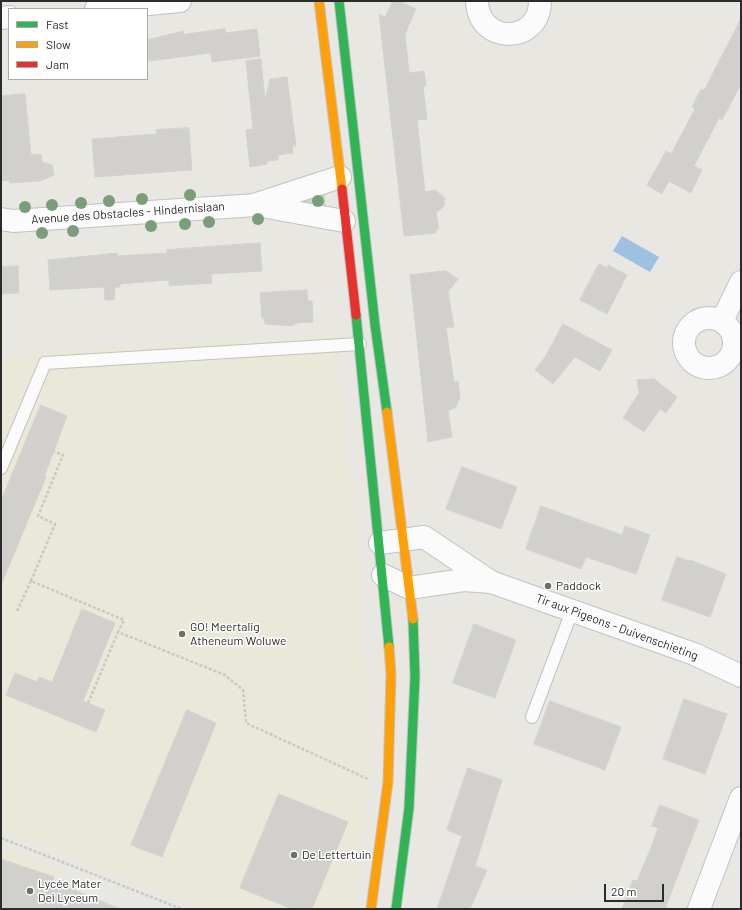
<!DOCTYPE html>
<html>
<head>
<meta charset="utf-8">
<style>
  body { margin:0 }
  #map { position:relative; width:742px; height:910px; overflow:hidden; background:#e8e7e2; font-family:Barlow,sans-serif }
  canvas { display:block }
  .frame { position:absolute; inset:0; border:2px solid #2b2b2b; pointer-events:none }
  .legend { position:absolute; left:8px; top:8px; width:140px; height:72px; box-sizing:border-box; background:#fff; border:1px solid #aaa; margin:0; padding:5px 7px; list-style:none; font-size:12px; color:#2b2b2b }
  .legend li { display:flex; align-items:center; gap:8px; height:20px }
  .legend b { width:20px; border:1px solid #aaa }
  .scale { position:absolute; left:604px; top:884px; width:60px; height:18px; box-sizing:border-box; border:2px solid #2b2b2b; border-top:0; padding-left:5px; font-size:12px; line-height:14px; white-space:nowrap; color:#2b2b2b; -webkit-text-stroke:3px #fff; paint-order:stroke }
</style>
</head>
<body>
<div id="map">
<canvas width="742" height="910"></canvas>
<div class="frame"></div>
<ul class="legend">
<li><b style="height:5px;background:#30b455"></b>Fast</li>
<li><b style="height:5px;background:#ff9f0a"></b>Slow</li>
<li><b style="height:5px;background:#e5322d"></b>Jam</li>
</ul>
<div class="scale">20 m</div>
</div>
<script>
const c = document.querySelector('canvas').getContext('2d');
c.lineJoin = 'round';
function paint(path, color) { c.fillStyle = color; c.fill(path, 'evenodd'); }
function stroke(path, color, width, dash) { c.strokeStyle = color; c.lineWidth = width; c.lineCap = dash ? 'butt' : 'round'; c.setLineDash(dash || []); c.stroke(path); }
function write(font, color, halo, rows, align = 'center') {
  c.font = font + ' Barlow,sans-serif'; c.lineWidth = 3; c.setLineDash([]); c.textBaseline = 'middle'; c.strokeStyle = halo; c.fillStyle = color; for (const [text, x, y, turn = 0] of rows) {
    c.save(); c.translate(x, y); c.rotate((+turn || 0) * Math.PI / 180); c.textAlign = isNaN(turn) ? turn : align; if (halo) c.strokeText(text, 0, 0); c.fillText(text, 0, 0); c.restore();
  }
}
paint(new Path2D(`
  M333,334L355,522L370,745L360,872L354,909H202L1,830V356Z
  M1,847L65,873L52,909H1Z`), '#eae8d9');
paint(new Path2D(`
  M325,192L326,206L324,209L287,200Z`), '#c5e0bf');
paint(new Path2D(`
  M622,236L659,257L650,272L613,251Z`), '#9ec0e1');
const building = new Path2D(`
  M393,1H399L416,9L405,34L409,73L424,71L426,86H423L427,119L417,120L425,192L435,190L445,198L444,206L436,213L439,229H436V233L404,236L379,14L385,17Z
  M741,19V84L722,120L719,118L694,166L702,170L691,193L669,181L662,194L647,185L666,151L671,154L695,109L692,107L701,89L704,90Z
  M225,29L226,33L257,29L260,56L212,62L211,53L149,61L147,40L183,31L184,34Z
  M261,59L265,100L270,79L287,77L296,146H292L293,153L278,155V160L267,161V164L250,167L246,130L253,129L246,61Z
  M25,94L31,155L41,154L42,162L52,165L54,175L40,181L10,183V180L1,181V96Z
  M189,128L192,170L95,177L92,139L157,134L156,130Z
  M260,243L262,271L211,274L212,283L169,286V280L120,284V287H115L114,300H105L104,287L50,290L48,260L118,253L117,256L167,253V250Z
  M599,264L607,268L608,265L627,275L607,314L580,300Z
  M18,266L19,293L1,294V267Z
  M446,271L458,279L448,292L454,327L446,328L454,382L458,381L460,397L456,407L448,411L452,437L428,442L410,275Z
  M307,290L308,301H312L313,322L297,323L292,326L265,324L264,318H262L260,293Z
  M563,324L612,350L600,371L575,357L553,384L535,370L545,357Z
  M654,379L677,397L666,413L660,409L644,432L623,418L639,393L637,380Z
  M41,405L67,416L51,458L44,477H46L1,585V501Z
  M462,467L517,487L501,529L446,509Z
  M541,506L622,535L625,526L650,535L636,574L586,557L581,569L526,549Z
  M677,557L690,561V560L726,574L710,617L662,600Z
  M82,609L115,623L83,701L105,710L96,732L6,695L15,673L37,682L39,677L52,682Z
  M474,624L516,640L495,698L453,683Z
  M684,699L727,714L705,774L663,759Z
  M550,701L621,727L605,770L534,744Z
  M187,710L216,723L162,857L131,845Z
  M468,768L502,780L475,866L487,870L470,909H437L462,836L447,830Z
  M279,794L348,822L312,909H292L240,888Z
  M660,805L699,820L665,909H622L633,880L637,881L652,845L658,828L652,826Z
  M1,859L54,877L53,881L120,909H1Z`);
paint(building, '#d1d0cd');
stroke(building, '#d3d3ce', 1);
const lane = new Path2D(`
  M1,468L45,363L360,344
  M532,717L572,611`);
const street = new Path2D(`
  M477,1C478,45 540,45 540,1
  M96,9L180,1
  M1,18L9,17
  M257,204L340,177
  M1,219L13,221L256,205L344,221
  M684 343a25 25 0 1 1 50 0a25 25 0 1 1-50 0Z
  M722,321L741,282
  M380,543L424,537L491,582L694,654L741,676
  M383,575L409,588L464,580L491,582
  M699,909L741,798`);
const fast = new Path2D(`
  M339,1L375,325L387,412
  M356,315L389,647
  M396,909L409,808L415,677L413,619`);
const slow = new Path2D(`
  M319,1L342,189
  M387,412L413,619
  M371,909L388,782L391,674L389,647`);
const jam = new Path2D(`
  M342,189L356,315`);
stroke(lane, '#c2c2c2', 14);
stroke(street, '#c2c2c2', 24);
stroke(fast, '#c2c2c2', 11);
stroke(slow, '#c2c2c2', 11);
stroke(jam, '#c2c2c2', 11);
stroke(new Path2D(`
  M31,581L55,524L38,516L63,455L53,451
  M17,611L31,581L124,620L118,632
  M88,703L118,632L225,675L243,690L246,723L368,779
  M1,838L182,909`), '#c8c8c7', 2.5, [3, 2]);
stroke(lane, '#fcfbfb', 12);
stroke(street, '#fcfbfb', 22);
stroke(fast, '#30b455', 9);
stroke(slow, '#ff9f0a', 9);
stroke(jam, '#e5322d', 9);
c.fillStyle = '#7c9d7a';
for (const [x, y] of [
  [190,195],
  [142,199],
  [109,201],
  [318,201],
  [81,203],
  [52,205],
  [25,207],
  [258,219],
  [209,222],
  [185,224],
  [151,226],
  [73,231],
  [42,233]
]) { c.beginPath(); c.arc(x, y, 6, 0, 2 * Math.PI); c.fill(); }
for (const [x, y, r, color] of [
  [548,586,4,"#6d6d6b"],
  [182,634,4,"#6d6d6b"],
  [294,855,4,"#6d6d6b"],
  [30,891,4,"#6d6d6b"]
]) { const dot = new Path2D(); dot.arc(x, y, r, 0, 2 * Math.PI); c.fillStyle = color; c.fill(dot); stroke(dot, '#fff', 1.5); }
write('12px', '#2b2b2b', '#fff', [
  ["Avenue des Obstacles - Hindernislaan",128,213,-4],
  ["Tir aux Pigeons - Duivenschieting",617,627,20]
]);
write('12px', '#2b2b2b', '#fff', [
  ["Paddock",556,586],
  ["GO! Meertalig",190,627],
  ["Atheneum Woluwe",190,641],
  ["De Lettertuin",302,855],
  ["Lycée Mater",38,884],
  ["Dei Lyceum",38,898]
], 'left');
</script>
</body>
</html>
